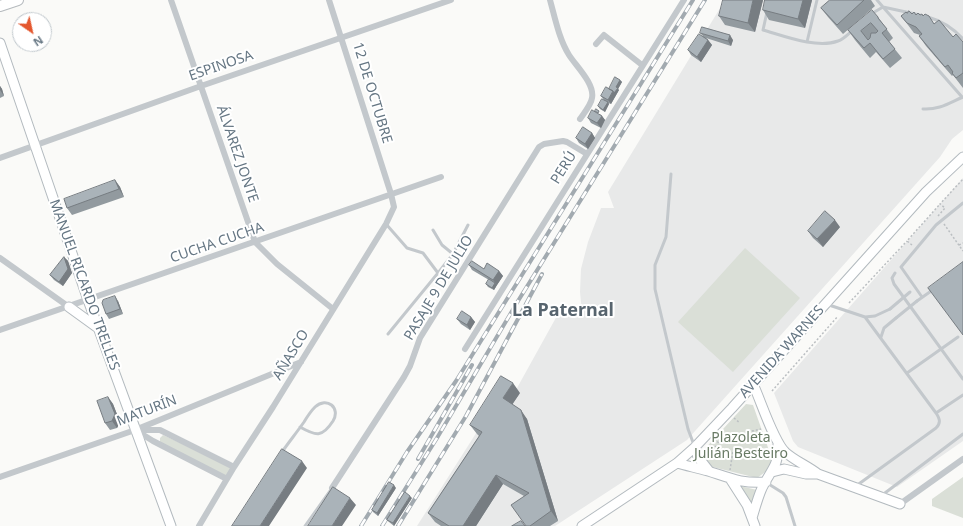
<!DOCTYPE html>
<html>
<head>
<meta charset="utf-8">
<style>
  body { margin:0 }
  #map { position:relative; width:963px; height:526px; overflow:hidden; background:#fafaf8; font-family:"Noto Sans",sans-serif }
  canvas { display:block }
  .north { position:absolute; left:12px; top:12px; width:40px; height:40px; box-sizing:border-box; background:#fff; border:1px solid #c1c8cd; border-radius:50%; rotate:146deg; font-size:11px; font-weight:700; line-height:16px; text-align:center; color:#657683 }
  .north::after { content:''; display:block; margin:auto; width:14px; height:18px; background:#e4572e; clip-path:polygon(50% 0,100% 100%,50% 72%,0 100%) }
</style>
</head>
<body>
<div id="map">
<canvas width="963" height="526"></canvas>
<div class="north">N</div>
</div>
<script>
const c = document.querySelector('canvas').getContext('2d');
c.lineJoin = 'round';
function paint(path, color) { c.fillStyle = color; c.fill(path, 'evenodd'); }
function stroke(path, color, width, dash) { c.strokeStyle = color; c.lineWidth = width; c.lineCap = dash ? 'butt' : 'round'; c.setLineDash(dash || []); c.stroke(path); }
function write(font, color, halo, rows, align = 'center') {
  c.font = font + ' "Noto Sans",sans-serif'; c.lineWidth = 4; c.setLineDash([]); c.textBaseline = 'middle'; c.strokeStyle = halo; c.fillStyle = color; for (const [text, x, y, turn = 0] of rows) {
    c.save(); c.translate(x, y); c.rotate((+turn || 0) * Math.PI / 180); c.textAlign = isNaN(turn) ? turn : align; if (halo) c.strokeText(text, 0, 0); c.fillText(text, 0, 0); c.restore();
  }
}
paint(new Path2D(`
  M725,0H963V130L952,139L940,157L687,440L555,526H417L508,383L517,388L558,314L582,312L580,292L581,269L588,242L601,208H614L608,192Z
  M963,178V441L897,487L798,447L793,441L774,393Z`), '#e8e9e9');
paint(new Path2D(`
  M745,248L800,298L733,372L678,322Z
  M746,404L753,405L772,459L768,470L757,478L709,466L704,460L701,453Z
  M163,435L234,467L227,479L160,442V438Z
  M963,477V518L932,506V499Z
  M740,486L757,490L752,508Z`), '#dadfd7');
const secondary = new Path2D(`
  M0,43L88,300L171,526
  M69,307L98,328
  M753,384C761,401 773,440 785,452C795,461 808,466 818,474
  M695,447L698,457L709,471
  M677,463C687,466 698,468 708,471C730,478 742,484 766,482
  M772,472L784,469L806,474H818L900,504
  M731,480L747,505L755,526
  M752,518C755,508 758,497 762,488C771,469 779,467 778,444
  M582,526L677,463L695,447L732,408L926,192L963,157`);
const primary = new Path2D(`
  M0,6L18,0`);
stroke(secondary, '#b3babf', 11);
stroke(primary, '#b5babe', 12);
stroke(new Path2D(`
  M938,216L945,208L940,204L963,179
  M944,224L963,251
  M912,245L907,241L940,204
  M959,245L963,243
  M849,303L907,241
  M772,391L838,316
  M734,418L740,423
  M748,432L761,429
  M714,439L719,443
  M707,456L716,446
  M730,470L733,451`), '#bbbfc2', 1.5, [2, 2]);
stroke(new Path2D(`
  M877,0L883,7L920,15
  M767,12L763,30C784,36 817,49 838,41C844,39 848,34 853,30
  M871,14L883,7L962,97
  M928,17C942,21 953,28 963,39
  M807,42L817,0
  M923,109C939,110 949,103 963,97
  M671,174L666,237L655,265V289L688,429L694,445
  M386,224L407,248L423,253L438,273L388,334
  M433,230L442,245L453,254
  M438,273L453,254L468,225
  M895,273L892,278L894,284L963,379
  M922,297L901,267L936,225L963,203
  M917,301L934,289
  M826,304L865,317L875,316L890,309
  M881,337L884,328L896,318
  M907,373L958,337
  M936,413L963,395
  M282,452C289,442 297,432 304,422C307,417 311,411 315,407C327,396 341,408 333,421C322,438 316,436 300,427
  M767,483L783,493L786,497L795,526
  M856,486L936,428C941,423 940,419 936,413L865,317
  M881,496L963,434
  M305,526L332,488`), '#c3c8cc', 3);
stroke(new Path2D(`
  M171,0L255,242L277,264L333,309
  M550,0C555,18 559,39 569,55C576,66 595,84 592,98C591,105 584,113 580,119
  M596,44L604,35L642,65
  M0,158L201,86L451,0
  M0,258L69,307
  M0,330L441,177
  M465,349L684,0
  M138,430H160L234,467
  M137,431L153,441L227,479
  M0,477L135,430L301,362
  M332,488L404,377L410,366L420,338L539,147L544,144L563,141L567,142L587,154
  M900,504L963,459
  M199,526L234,467L273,407L386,224L394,207L391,194L329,0`), '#c3c8cc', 6);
stroke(secondary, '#fff', 9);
stroke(primary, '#fff', 10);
const rail = new Path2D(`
  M418,459L472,365
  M361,526L407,452L456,381L693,0
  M382,526L437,438L518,301L705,0
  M398,526L466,416L542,274`);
stroke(rail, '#a2aab0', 4);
stroke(rail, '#fff', 2.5, [8]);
stroke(new Path2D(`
  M890,309L910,292
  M896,318L917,301`), '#c3c8cc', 3);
paint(new Path2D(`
  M763,0L755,32L725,25L719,16Z
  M812,0L805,28L769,20L763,10Z
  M830,0H871L875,6L843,34L828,17L821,8Z
  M907,13L923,16L953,37L963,42V88L953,75L952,76L926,46L919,36L920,35L914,33L908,25L901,16Z
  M878,17L893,38L889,42L902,58L890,68L876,52L870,58L855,40L848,30Z
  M700,33L733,40L731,46L706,38L708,40L712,45L701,62L691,55L688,50L703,36Z
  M620,80L622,82L618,89L619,90L611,104L608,103L609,104L605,112L600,109L598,106L604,100L601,96L609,89Z
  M0,86L2,89L4,96L0,98Z
  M601,114L600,115L602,116L605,120L601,128L591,123L588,118Z
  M592,133L595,138L588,149L579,143L576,138Z
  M115,180L120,187L124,197L72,215L67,208Z
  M840,227L823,247L813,238L808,231Z
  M64,257L68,261L72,273L63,286L54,280L50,275Z
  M469,265L484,269L499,271L503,276L497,285L496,284L497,285L494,290L488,287L486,284L489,280L472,270Z
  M118,301L123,314L109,319L106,314Z
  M471,317L475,322L470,330L461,324L457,319Z
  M520,393L512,404L527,419L558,521L550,526H526L524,496L503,484L476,526H441L435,522L428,513L479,436L477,434L470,425Z
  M108,397L113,404L120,422L117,428L110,430L105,423Z
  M396,488L378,516L373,512L372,510Z
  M412,498L394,526L389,522L387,520Z`), '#929a9f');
paint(new Path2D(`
  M753,0H763L755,32L748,23Z
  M803,0H812L805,28L798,19Z
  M730,35L733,40L731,46L728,41Z
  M708,40L712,45L701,62L697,57Z
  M620,80L622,82L618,89L619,90L611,104L608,100Z
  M0,86L2,89L4,96L0,90Z
  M608,102L609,104L605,112L603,110Z
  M602,116L605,120L601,128L597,123Z
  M592,133L595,138L588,149L585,144Z
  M115,180L120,187L124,197L119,189Z
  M835,220L840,227L823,247L817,239Z
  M64,257L68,261L72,273L63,286L59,282Z
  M499,271L503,276L497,285L493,280Z
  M495,283L497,285L494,290L492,288Z
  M115,296L118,301L123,314L120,309Z
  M471,317L475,322L470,330L467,325Z
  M513,383L520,393L510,408L503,398Z
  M108,397L113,404L120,422L117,428L112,421Z
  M521,410L527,419L558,521L551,511Z
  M302,461L307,468L269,526H260Z
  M496,475L503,484L476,526H463Z
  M394,485L396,488L378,516L377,513Z
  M410,496L412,498L394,526L393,523Z
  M350,498L356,505L342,526H332Z`), '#777d82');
const building = new Path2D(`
  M723,0H753L748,23L719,16Z
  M765,0H803L798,19L763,10Z
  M830,0H864L837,25L821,8Z
  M872,10L878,17V18L887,29L882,33L895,49L883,59L870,43L864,48L848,30ZM871,23L878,31L876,33H871L870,38L868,40L861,31Z
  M909,11L912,14L914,12L916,15L918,13L920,15L922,14L923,16L925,14L929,16L934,24L939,20L953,37L956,34L963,42V73L956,78L952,73L953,72L948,65L945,67L919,36L922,34L916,27L907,23L901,16L906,12L907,13Z
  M702,27L730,35L728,41L700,33Z
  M699,34L708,40L697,57L688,50Z
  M615,77L620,80L616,87L618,88L614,93L613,91L609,89Z
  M606,87L613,91L608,100L601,96Z
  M602,99L608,102L603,110L598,106Z
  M596,109L599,111L598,113L595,111Z
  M592,110L602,116L597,123L588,118Z
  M583,127L592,133L585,144L576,138Z
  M115,180L119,189L67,208L64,199Z
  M825,211L835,220L817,239L808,231Z
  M64,257L68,269L59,282L50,275Z
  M472,261L484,269L487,263L499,271L493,280L469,265Z
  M963,262V335L928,288Z
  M489,279L495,283L492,288L486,284Z
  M115,296L120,309L106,314L102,303L103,300Z
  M462,311L471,317L467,325L457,319Z
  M501,376L513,383L503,398L521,410L551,511L530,526H526L511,505L529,493L496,475L463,526H449L428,513L482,432L470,425Z
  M108,397L115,414L112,421L105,423L97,401Z
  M282,449L302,461L260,526H232Z
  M389,482L394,485L377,513L372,510Z
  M333,487L350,498L332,526H308Z
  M405,492L410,496L393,523L387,520Z
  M521,521L525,526H512Z`);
paint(building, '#aab3b9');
stroke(building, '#777d82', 1);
write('14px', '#657683', '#fff', [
  ["ESPINOSA",221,66,-19],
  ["12 DE OCTUBRE",372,93,73],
  ["ÁLVAREZ JONTE",237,154,71],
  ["PERÚ",564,168,-58],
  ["CUCHA CUCHA",217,243,-19],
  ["MANUEL RICARDO TRELLES",84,285,70],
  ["PASAJE 9 DE JULIO",439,288,-59],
  ["AVENIDA WARNES",782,352,-48],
  ["AÑASCO",291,355,-59],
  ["MATURÍN",147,411,-21]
]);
write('14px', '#687a64', '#fff', [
  ["Plazoleta",741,438],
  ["Julián Besteiro",741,454]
]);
write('bold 18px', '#57646e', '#fff', [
  ["La Paternal",563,311]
]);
</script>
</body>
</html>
